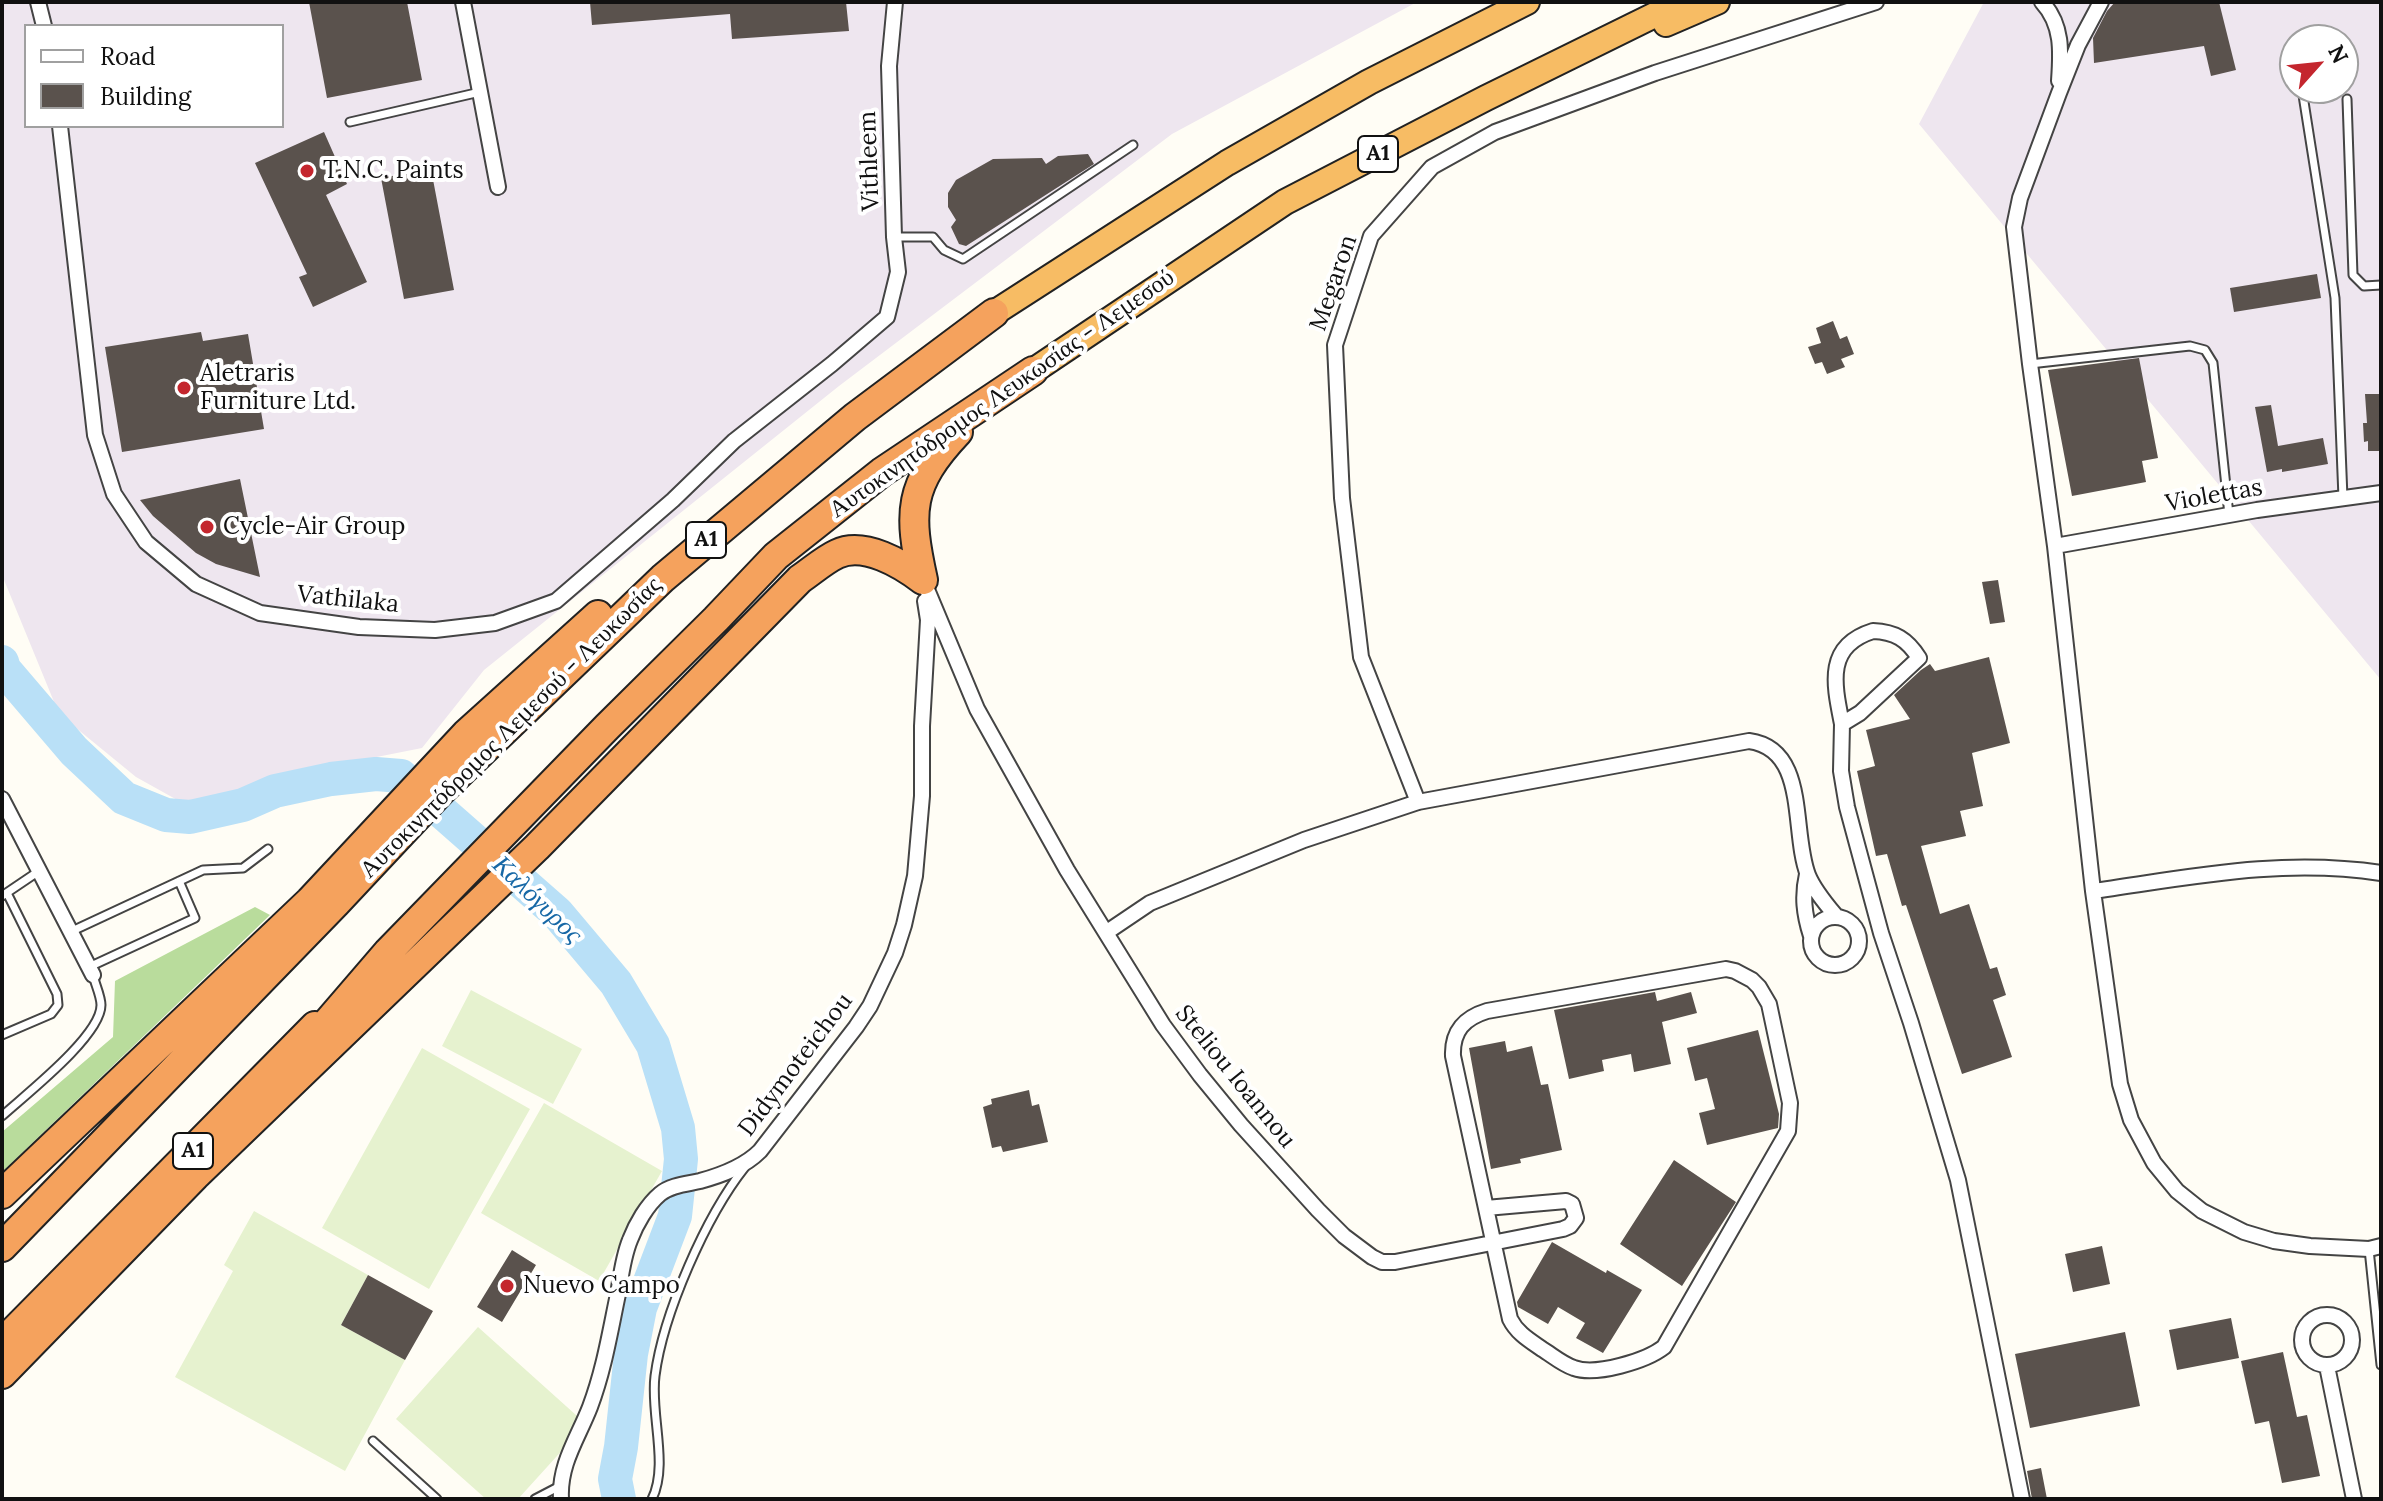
<!DOCTYPE html>
<html>
<head>
<meta charset="utf-8">
<style>
  body { margin:0 }
  #map { position:relative; width:2383px; height:1501px; overflow:hidden; background:#fffdf5; font-family:Lora,serif }
  canvas { display:block }
  .frame { position:absolute; inset:0; border:4px solid #111; pointer-events:none }
  .legend { position:absolute; left:24px; top:24px; width:260px; height:104px; box-sizing:border-box; background:#fff; border:2px solid #a0a0a0; margin:0; padding:10px 14px; list-style:none; font-size:24px; color:#111 }
  .legend li { display:flex; align-items:center; gap:16px; height:40px }
  .legend b { width:40px; border:2px solid #a0a0a0 }
  .north { position:absolute; left:2279px; top:24px; width:80px; height:80px; box-sizing:border-box; background:#fff; border:2px solid #a0a0a0; border-radius:50%; rotate:63deg; font-size:22px; font-weight:700; line-height:32px; text-align:center; color:#111 }
  .north::after { content:''; display:block; margin:auto; width:28px; height:36px; background:#c4262e; clip-path:polygon(50% 0,100% 100%,50% 72%,0 100%) }
</style>
</head>
<body>
<div id="map">
<canvas width="2383" height="1501"></canvas>
<div class="frame"></div>
<ul class="legend">
<li><b style="height:10px;background:#fff"></b>Road</li>
<li><b style="height:22px;background:#5a524d"></b>Building</li>
</ul>
<div class="north">N</div>
</div>
<script>
const c = document.querySelector('canvas').getContext('2d');
c.lineJoin = 'round';
function paint(path, color) { c.fillStyle = color; c.fill(path, 'evenodd'); }
function stroke(path, color, width, dash) { c.strokeStyle = color; c.lineWidth = width; c.lineCap = dash ? 'butt' : 'round'; c.setLineDash(dash || []); c.stroke(path); }
function write(font, color, halo, rows, align = 'center') {
  c.font = font + ' Lora,serif'; c.lineWidth = 8; c.setLineDash([]); c.textBaseline = 'middle'; c.strokeStyle = halo; c.fillStyle = color; for (const [text, x, y, turn = 0] of rows) {
    c.save(); c.translate(x, y); c.rotate((+turn || 0) * Math.PI / 180); c.textAlign = isNaN(turn) ? turn : align; if (halo) c.strokeText(text, 0, 0); c.fillText(text, 0, 0); c.restore();
  }
}
paint(new Path2D(`
  M2,2H1417L1172,134L839,386L484,670L422,748L301,772L188,806L136,777L59,714L2,575ZM26,26H282V126H26Z
  M1984,2H2381V680L1919,124ZM2295,40H2343V88H2295Z`), '#eee6ef');
paint(new Path2D(`
  M255,907L270,915L2,1172V1132L113,1037L115,981Z`), '#b9dc9c');
paint(new Path2D(`
  M471,990L582,1049L553,1104L442,1046Z
  M422,1048L530,1109L429,1289L322,1228Z
  M544,1103L662,1171L599,1281L481,1213Z
  M254,1211L368,1275L341,1325L405,1360L345,1471L175,1377L233,1271L224,1265Z
  M478,1327L586,1424L518,1499H486L396,1419Z`), '#e6f2cf');
stroke(new Path2D(`
  M2,662L4,669L74,751L124,798L166,815L190,817L243,805L275,791L331,779L376,774L401,776L557,913L616,983L653,1045L678,1128L681,1159L675,1216L640,1308L631,1354L621,1447L615,1479L619,1499`), '#b9e0f7', 34);
paint(new Path2D(`
  M309,2H407L422,80L327,98Z
  M590,2H846L849,31L732,39L730,14L592,25Z
  M2115,2H2219L2236,70L2211,76L2204,46L2094,63L2093,38L2107,11Z
  M324,132L347,184L326,195L367,282L313,307L299,277L307,274L255,163Z
  M1088,154L1094,164L966,246L959,244L951,227L956,220L948,207V193L956,180L993,159L1042,158L1046,164L1058,156Z
  M431,169L454,290L404,299L381,178Z
  M2317,274L2321,298L2234,312L2230,288Z
  M1833,321L1840,339L1847,336L1854,354L1841,359L1845,367L1827,374L1822,362L1815,364L1808,347L1821,343L1816,328Z
  M201,332L203,341L248,334L264,429L122,452L105,347Z
  M2139,358L2158,458L2142,461L2146,482L2072,496L2048,370Z
  M2365,394H2381V451H2368V441L2364,442L2363,423H2367Z
  M2271,405L2278,446L2323,438L2328,464L2282,472V469L2267,472L2255,407Z
  M240,479L260,577L216,564L196,553L153,516L140,500Z
  M1998,580L2005,622L1990,624L1982,582Z
  M1989,657L2010,743L1972,753L1983,806L1960,811L1966,836L1921,846L1940,914L1969,904L1990,969L1997,967L2006,995L1993,1000L2012,1057L1962,1074L1906,905L1902,906L1887,854L1876,856L1857,771L1875,766L1866,730L1910,719L1894,695L1921,670L1930,664L1935,671Z
  M1655,992L1657,1001L1691,992L1697,1013L1662,1022L1671,1064L1634,1072L1631,1054L1602,1060L1604,1071L1569,1079L1554,1010Z
  M1758,1030L1779,1114L1778,1128L1707,1145L1699,1113L1715,1109L1707,1078L1695,1081L1687,1048Z
  M1505,1041L1507,1052L1532,1046L1541,1085L1548,1084L1562,1150L1520,1159L1521,1163L1491,1169L1469,1048Z
  M1029,1090L1032,1106L1039,1104L1048,1142L1003,1152L1001,1146L992,1148L983,1107L992,1104L991,1099Z
  M1674,1160L1736,1202L1682,1286L1620,1244Z
  M1552,1242L1606,1273L1607,1270L1642,1290L1603,1353L1576,1338L1585,1323L1558,1307L1548,1324L1518,1307L1517,1302Z
  M2102,1246L2110,1284L2073,1292L2065,1254Z
  M512,1250L536,1265L502,1322L477,1307Z
  M368,1275L433,1311L405,1360L341,1325Z
  M2231,1318L2239,1358L2177,1370L2169,1330Z
  M2125,1332L2140,1406L2030,1428L2015,1354Z
  M2283,1352L2297,1417L2307,1415L2320,1476L2282,1483L2269,1421L2255,1424L2241,1361Z
  M2041,1468L2047,1499H2032L2027,1471Z`), '#5a524d');
const service = new Path2D(`
  M2302,89L2335,298L2343,498
  M2347,99L2353,275L2364,286L2381,285
  M350,122L480,92
  M894,237H933L944,250L963,259L1133,145
  M2030,364L2190,346L2205,350L2213,363L2229,515
  M2,896L39,871
  M70,932L203,870L243,868L268,849
  M89,967L195,918L179,881
  M2,1035L51,1014L58,1005L57,994L7,893
  M2,1116C25,1095 101,1036 101,1005C101,996 95,984 93,975
  M2369,1249L2381,1365
  M373,1441L437,1499
  M535,1499L560,1486
  M652,1499C669,1465 650,1414 655,1376C663,1314 706,1216 745,1167`);
const minor = new Path2D(`
  M38,2L44,26
  M463,2L498,187
  M2042,2C2063,25 2061,52 2059,81
  M2101,2L2078,45L2059,93L2020,198L2014,227L2030,364L2055,546L2093,891L2120,1084L2131,1120L2154,1163L2177,1191L2202,1211L2244,1232L2274,1241L2310,1246L2369,1249L2381,1246
  M60,126L95,435L114,494L146,542L196,584L260,613L359,627L435,630L495,623L556,601L673,500L734,441L832,364L887,317L898,272L894,237L889,66L895,2
  M2055,546L2257,510L2381,493
  M923,580L977,709L1067,870L1163,1025L1200,1075L1241,1125L1318,1210L1344,1236L1372,1257L1382,1262H1395L1563,1229L1570,1226L1576,1218L1572,1204L1566,1201L1486,1208
  M1873,631C1895,632 1907,639 1919,658L1860,713L1842,724C1834,684 1825,646 1873,631Z
  M1842,724L1841,771L1847,807L1881,933L1911,1023L1958,1180L2022,1499
  M2,799L93,975
  M1418,802L1361,657L1342,498L1335,345L1371,236L1432,167L1495,132L1655,73L1876,2
  M1807,874C1802,896 1804,914 1811,936
  M2093,891C2192,877 2281,858 2381,873
  M1811 941a24 24 0 1 1 48 0a24 24 0 1 1-48 0Z
  M1107,932L1150,903L1304,840L1418,802L1749,741C1809,749 1791,832 1808,875C1814,890 1826,904 1836,916
  M1726,969L1735,971L1752,980L1759,987L1769,1004L1790,1103L1788,1131L1664,1347C1646,1361 1596,1376 1574,1368C1562,1364 1552,1355 1542,1349C1529,1340 1517,1333 1510,1319L1453,1056C1452,1031 1464,1018 1487,1011Z
  M2302 1340a25 25 0 1 1 50 0a25 25 0 1 1-50 0Z
  M2327,1366L2354,1499
  M561,1499C559,1464 578,1438 590,1407C604,1370 610,1332 618,1294C621,1276 623,1257 630,1240C636,1224 647,1205 660,1194C671,1185 687,1184 700,1181C722,1175 744,1167 760,1151L856,1027L870,1006L895,953L904,925L915,876L922,796V726L928,620L925,601`);
const trunk = new Path2D(`
  M1666,24L1717,2
  M994,313L1227,163L1369,82L1527,2
  M1033,371L1285,202L1486,98L1681,2`);
const motorway = new Path2D(`
  M923,580C908,512 908,485 958,432
  M308,1045L388,952L607,727L716,619L776,556L882,472L1033,371
  M2,1194L310,901L466,734L598,615
  M2,1247L336,903L440,792L663,578L855,417L994,313
  M2,1343L315,1026
  M2,1374L195,1176L537,847L800,579C812,571 824,560 837,554C864,541 902,564 923,580`);
stroke(service, '#444', 11);
stroke(minor, '#444', 18);
stroke(trunk, '#222', 28);
stroke(motorway, '#222', 32);
stroke(service, '#fff', 7);
stroke(minor, '#fff', 14);
stroke(trunk, '#f7bc64', 24);
stroke(motorway, '#f5a25d', 28);
for (const [x, y, r, color] of [
  [307,171,8,"#c4262e"],
  [184,388,8,"#c4262e"],
  [207,527,8,"#c4262e"],
  [507,1286,8,"#c4262e"]
]) { const dot = new Path2D(); dot.arc(x, y, r, 0, 2 * Math.PI); c.fillStyle = color; c.fill(dot); stroke(dot, '#fff', 3); }
for (const [x, y, w] of [
  [1378,154,40],
  [706,540,40],
  [193,1151,40]
]) { const box = new Path2D(); box.roundRect(x - w / 2, y - 18, w, 36, 6); c.fillStyle = '#fff'; c.fill(box); stroke(box, '#111', 2); }
write('bold 22px', '#111', null, [
  ["A1",1378,154],
  ["A1",706,540],
  ["A1",193,1151]
]);
write('24px', '#111', '#fff', [
  ["Vithleem",870,161,-92],
  ["Megaron",1334,283,-71],
  ["Αυτοκινητόδρομος Λευκωσίας - Λεμεσού",1002,394,-35],
  ["Violettas",2214,496,-10],
  ["Vathilaka",348,600,6],
  ["Αυτοκινητόδρομος Λεμεσού - Λευκωσίας",511,728,-45],
  ["Didymoteichou",796,1065,-53],
  ["Steliou Ioannou",1235,1077,51]
]);
write('24px', '#111', '#fff', [
  ["T.N.C. Paints",323,171],
  ["Aletraris",200,374],
  ["Furniture Ltd.",200,402],
  ["Cycle-Air Group",223,527],
  ["Nuevo Campo",523,1286]
], 'left');
write('italic 26px', '#1768a6', '#fff', [
  ["Καλόγυρος",537,900,44]
]);
</script>
</body>
</html>
